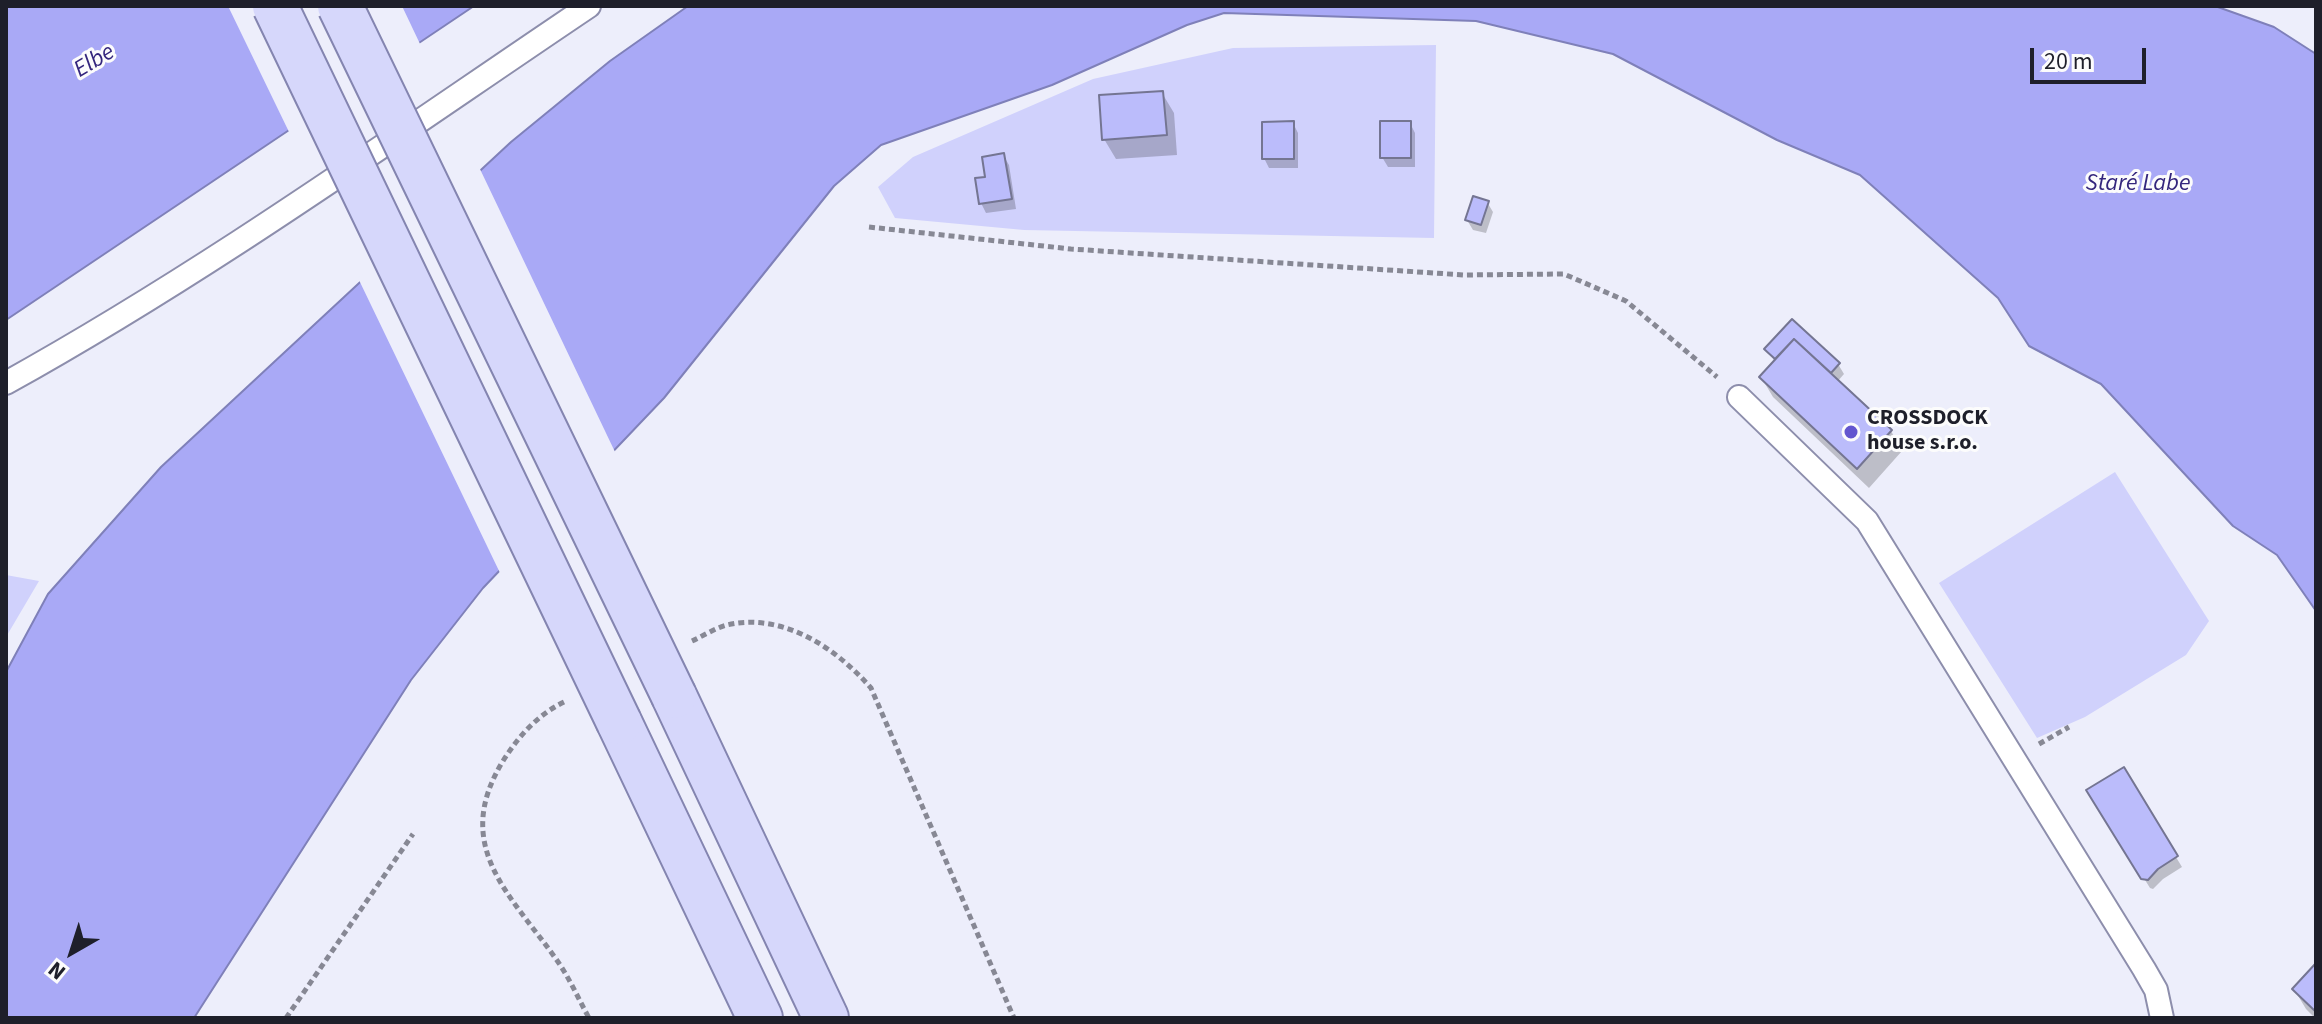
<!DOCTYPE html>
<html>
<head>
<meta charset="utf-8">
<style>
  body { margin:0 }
  #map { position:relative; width:2322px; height:1024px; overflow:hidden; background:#edeefb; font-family:"Source Sans 3",sans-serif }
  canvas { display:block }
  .frame { position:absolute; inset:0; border:8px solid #1e1f2a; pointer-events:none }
  .north { position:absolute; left:32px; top:912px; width:80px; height:80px; -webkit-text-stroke:6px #fcfcfc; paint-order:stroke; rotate:219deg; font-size:22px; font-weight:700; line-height:32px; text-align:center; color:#1e1f2a }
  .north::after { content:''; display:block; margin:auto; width:28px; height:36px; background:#1e1f2a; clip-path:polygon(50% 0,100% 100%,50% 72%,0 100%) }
  .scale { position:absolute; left:2030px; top:48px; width:116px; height:36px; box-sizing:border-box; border:4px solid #1e1f2a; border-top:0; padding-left:10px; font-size:24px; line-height:28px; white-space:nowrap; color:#1e1f2a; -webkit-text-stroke:6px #fcfcfc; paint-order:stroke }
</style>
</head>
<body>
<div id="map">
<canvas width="2322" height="1024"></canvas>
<div class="frame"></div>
<div class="north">N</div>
<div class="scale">20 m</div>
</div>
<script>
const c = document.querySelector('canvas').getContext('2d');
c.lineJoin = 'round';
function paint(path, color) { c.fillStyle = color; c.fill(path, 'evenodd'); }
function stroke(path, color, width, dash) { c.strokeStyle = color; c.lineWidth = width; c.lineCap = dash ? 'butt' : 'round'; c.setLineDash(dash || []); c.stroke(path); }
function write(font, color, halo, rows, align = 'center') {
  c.font = font + ' "Source Sans 3",sans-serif'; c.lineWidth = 6; c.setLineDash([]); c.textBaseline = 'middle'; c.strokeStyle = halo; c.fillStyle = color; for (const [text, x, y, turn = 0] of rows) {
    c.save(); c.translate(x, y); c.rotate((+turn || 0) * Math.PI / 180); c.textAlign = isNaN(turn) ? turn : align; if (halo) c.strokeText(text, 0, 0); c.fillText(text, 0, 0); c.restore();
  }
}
paint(new Path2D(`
  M1436,45L1434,238L1024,230L895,218L878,187L913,157L1093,79L1233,48Z
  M2115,472L2209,621L2186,655L2085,717L2037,738L1939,583Z
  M6,575L39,581L6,637Z`), '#d0d1fc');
const water = new Path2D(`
  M6,6H474L6,320Z
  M688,6H2215L2274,27L2316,54V611L2277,555L2233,526L2101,384L2029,346L1998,298L1860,175L1777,140L1613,54L1476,21L1224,13L1187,25L1052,85L881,145L834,186L664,398L483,588L411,680L194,1018H6V672L48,594L161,467L511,142L610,61Z`);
paint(water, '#a9a9f6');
stroke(water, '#7f80b9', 2);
paint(new Path2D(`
  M228,6H402L421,46L290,134Z
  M479,167L616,454L501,575L358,278Z`), '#edeefb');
paint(new Path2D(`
  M1162,93L1174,113L1177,155L1116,159L1104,139Z
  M1293,123L1298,133V168H1269L1264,158Z
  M1410,123L1415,133V167H1388L1382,157Z
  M1003,155L1009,165L1016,209L986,213L981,203L987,179Z
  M1487,202L1493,212L1486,233L1473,230L1467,220Z
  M1793,322L1838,364L1844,374L1837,382L1891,431L1902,451L1869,488L1773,397L1761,377L1775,362L1767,349Z
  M2123,770L2182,867L2163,879L2153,889L2150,888L2089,790Z
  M2316,965V1018H2315L2306,1009L2294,989Z`), '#0003');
const building = new Path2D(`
  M1163,91L1167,135L1102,140L1099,95Z
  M1294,121V159H1262V122Z
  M1380,121H1411V158H1380Z
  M1004,153L1012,199L979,204L975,178L985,177L982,157Z
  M1473,196L1489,201L1481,225L1465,220Z
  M1792,319L1840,363L1831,373L1794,339L1775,359L1764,349Z
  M1794,339L1892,430L1857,469L1759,377Z
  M2124,767L2178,856L2158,869L2148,880L2141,879L2086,790Z
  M2316,963V1012L2292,989Z`);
paint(building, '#bbbcfb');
stroke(building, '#747592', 2);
const lane = new Path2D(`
  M6,383C208,271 397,135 589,6
  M1739,397L1867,521L2144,969L2156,990L2162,1018`);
const primary = new Path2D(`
  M674,696L826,1018
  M619,722L760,1018`);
stroke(lane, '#8d8eac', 26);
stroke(primary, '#8485b0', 48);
stroke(new Path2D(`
  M869,227L1071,249L1464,275L1564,274L1626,301L1717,377
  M692,641C703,636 715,628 727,625C783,612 836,648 871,688L1014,1018
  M564,702C537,715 518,737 503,761C451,846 510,894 556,959C569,977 578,998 589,1018
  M2039,744L2069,727
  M286,1018L413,834`), '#878894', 5, [6, 4]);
stroke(lane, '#fff', 22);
stroke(primary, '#d6d7fb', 44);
const primaryBridge = new Path2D(`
  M275,6L619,722
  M340,6L674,696`);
stroke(primaryBridge, '#8485b0', 48, []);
stroke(primaryBridge, '#d6d7fb', 44);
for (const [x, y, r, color] of [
  [1851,432,8,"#6356cf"]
]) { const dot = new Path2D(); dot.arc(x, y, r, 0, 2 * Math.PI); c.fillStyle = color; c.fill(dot); stroke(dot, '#fcfcfc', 3); }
write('bold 22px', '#1e1f2a', '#fcfcfc', [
  ["CROSSDOCK",1867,419],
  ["house s.r.o.",1867,444]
], 'left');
write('italic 24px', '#34267d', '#fcfcfc', [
  ["Elbe",95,62,-31],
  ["Staré Labe",2138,185]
]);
</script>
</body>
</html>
